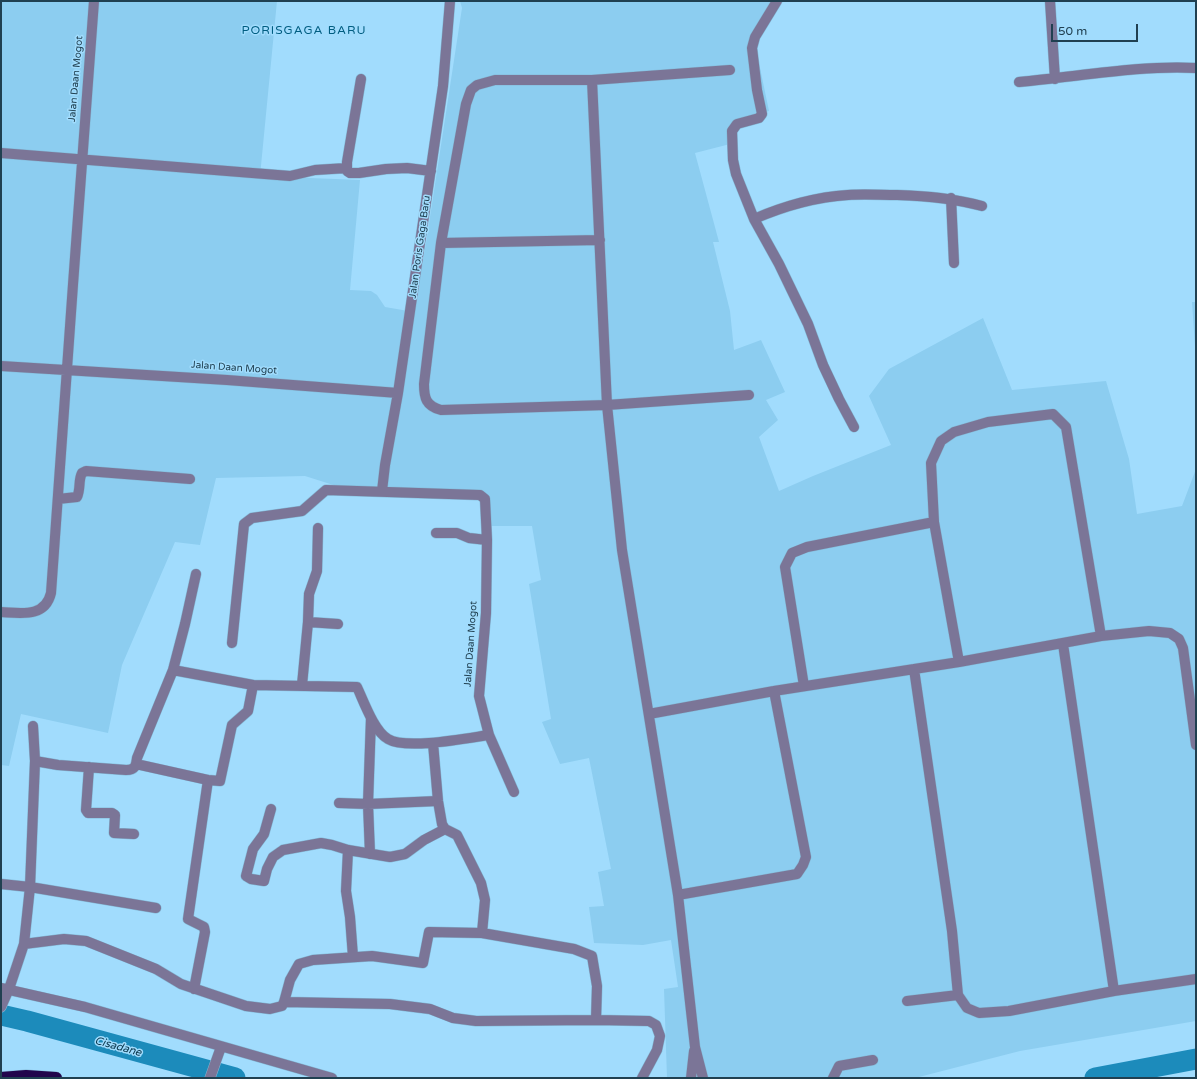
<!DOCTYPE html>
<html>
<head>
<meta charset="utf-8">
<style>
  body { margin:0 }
  #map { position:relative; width:1197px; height:1079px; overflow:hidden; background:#a1dcfd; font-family:"Varela Round",sans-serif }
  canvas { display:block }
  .frame { position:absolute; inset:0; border:2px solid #204051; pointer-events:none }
  .scale { position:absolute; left:1051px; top:24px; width:87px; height:18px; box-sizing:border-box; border:2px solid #204051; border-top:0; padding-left:5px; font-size:12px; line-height:14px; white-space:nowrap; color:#204051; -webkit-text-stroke:3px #a1dcfd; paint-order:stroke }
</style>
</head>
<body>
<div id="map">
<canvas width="1197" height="1079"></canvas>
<div class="frame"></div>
<div class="scale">50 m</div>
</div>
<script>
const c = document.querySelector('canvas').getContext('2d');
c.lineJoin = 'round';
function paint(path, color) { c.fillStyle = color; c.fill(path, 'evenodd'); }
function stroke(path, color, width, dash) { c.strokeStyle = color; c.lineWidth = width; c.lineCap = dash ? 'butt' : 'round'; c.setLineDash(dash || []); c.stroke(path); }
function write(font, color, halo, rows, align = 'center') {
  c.font = font + ' "Varela Round",sans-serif'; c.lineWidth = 3; c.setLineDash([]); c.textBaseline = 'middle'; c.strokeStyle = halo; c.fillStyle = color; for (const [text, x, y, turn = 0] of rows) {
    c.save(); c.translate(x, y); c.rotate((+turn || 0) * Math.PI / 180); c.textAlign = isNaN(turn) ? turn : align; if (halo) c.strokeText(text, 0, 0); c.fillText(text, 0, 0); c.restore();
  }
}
paint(new Path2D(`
  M1,1H277L260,176L360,180L350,290L371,291L377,295L385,307L414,312L426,243L462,8L460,1H782L755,44L769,111L736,121L734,143L695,153L719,242H713L730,311L734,350L761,340L785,392L766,400L778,420L759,437L779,491L813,476L891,445L869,396L889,369L983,318L1012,390L1106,381L1129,459L1137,514L1182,506L1196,469V1021L1020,1051L915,1078H667L664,989L678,987L671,940L643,945L594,943L589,907L604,906L598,872L611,869L589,758L560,764L542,722L551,719L529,584L541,580L532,526H488L489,496L426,497L346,489L305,476L216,478L200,545L175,542L122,665L108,733L21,714L9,766L1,765Z
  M1192,302H1196V361Z`), '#8ccdf0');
stroke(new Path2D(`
  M1,1015L27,1021L235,1078
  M1095,1078L1196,1059`), '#1c8bbb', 21);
const minor = new Path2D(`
  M777,1L755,37L752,48L757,90L762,114L759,118L737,124L732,131L733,160L736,174L754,219C784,206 816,197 848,195C864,194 881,195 897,195C927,196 953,198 982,206
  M1050,1L1055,79
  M730,70L592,80H495L477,85L471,90L466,104L441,243L424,384C424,398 426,406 441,410L607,405L749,395
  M361,79L347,162V171L350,173H359L386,169L407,168L431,171
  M592,80L607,405L622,550L678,895L695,1047L703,1078
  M1019,82C1078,77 1137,65 1196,68
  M1,153L290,176L315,170L347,168
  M951,198L954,263
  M754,219L779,264L808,324L823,365L839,399L854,427
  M441,243L600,240
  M1,366L227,380L398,393
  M382,491L385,465L398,393L443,86L450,1
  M58,499L77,497C81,489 78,480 82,473L86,471L190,479
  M436,533H457L469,538L487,540
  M1,612C21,613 45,618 51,593C66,396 78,198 94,1
  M308,622L309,594L317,571L318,528
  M232,643L244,524L252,518L302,511L326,490L480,495L485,499L487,540L486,613L479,696L489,735L514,792
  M959,662L934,522L931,463L941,441L954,432L988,422L1053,414L1066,427L1101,636
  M914,669L952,931L958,995
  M173,670L253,685L357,687C364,702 374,731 388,739C406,750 468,738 489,735
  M302,685L308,622L338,624
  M804,686L785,567L792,553L807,547L934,522
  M649,714L774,691L959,662L1101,636L1149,631L1170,633L1179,639L1183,648L1196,745
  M433,743L438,801L442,824L445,829L457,835L481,883L485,900L482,933L574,949L592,956L597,986L596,1020L649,1021L656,1025L660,1036L657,1050L642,1078
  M35,761L58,765L126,770C135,770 136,766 137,758L173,670L185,624L196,574
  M136,764L208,780L220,781L232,725L248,711L253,685
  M89,767L86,810L88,813H112L115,815L114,833L134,834
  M339,803L368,804L438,801
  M271,809L264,834L253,849L246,876L251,879L264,881L267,869L273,857L283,850L321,843L332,845L348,850L390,857L405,854L424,840L445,829
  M348,850L346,891L350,917L353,957
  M370,854L368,804L371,718
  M1,884L30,887L156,908
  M678,895L797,874L803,865L806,857L774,691
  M24,944L64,939L86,941L156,969L181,984L246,1006L270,1009L282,1006L284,1002L290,980L299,964L313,960L372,956L423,963L429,932L482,933
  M1,988L85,1007L332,1078
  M194,989L205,932L204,927L188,919L208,780
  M1114,991L1196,979
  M907,1001L958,995L967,1008L979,1013L1009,1011L1114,991L1063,644
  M284,1002L390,1004L430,1009L453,1018L476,1021L596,1020
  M1,1007L9,989L24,944L30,887L35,761L33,726
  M210,1078L221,1047
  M691,1078L694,1051
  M833,1078L839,1066L873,1060`);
const highway = new Path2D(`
  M1,1078L26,1076L56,1078`);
stroke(minor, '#85bad7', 11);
stroke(highway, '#85bad7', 13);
stroke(minor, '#7b7597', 10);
stroke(highway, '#22054c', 12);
write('10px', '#204051', '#a1dcfd', [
  ["Jalan Daan Mogot",76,79,-85],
  ["Jalan Poris Gaga Baru",420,247,-82],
  ["Jalan Daan Mogot",234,368,4],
  ["Jalan Daan Mogot",471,644,-86]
]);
write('italic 11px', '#09364b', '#a1dcfd', [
  ["Cisadane",118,1047,15]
]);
c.letterSpacing = '1px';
write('12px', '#005d81', '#a1dcfd', [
  ["PORISGAGA BARU",304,31]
]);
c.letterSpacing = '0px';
</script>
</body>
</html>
